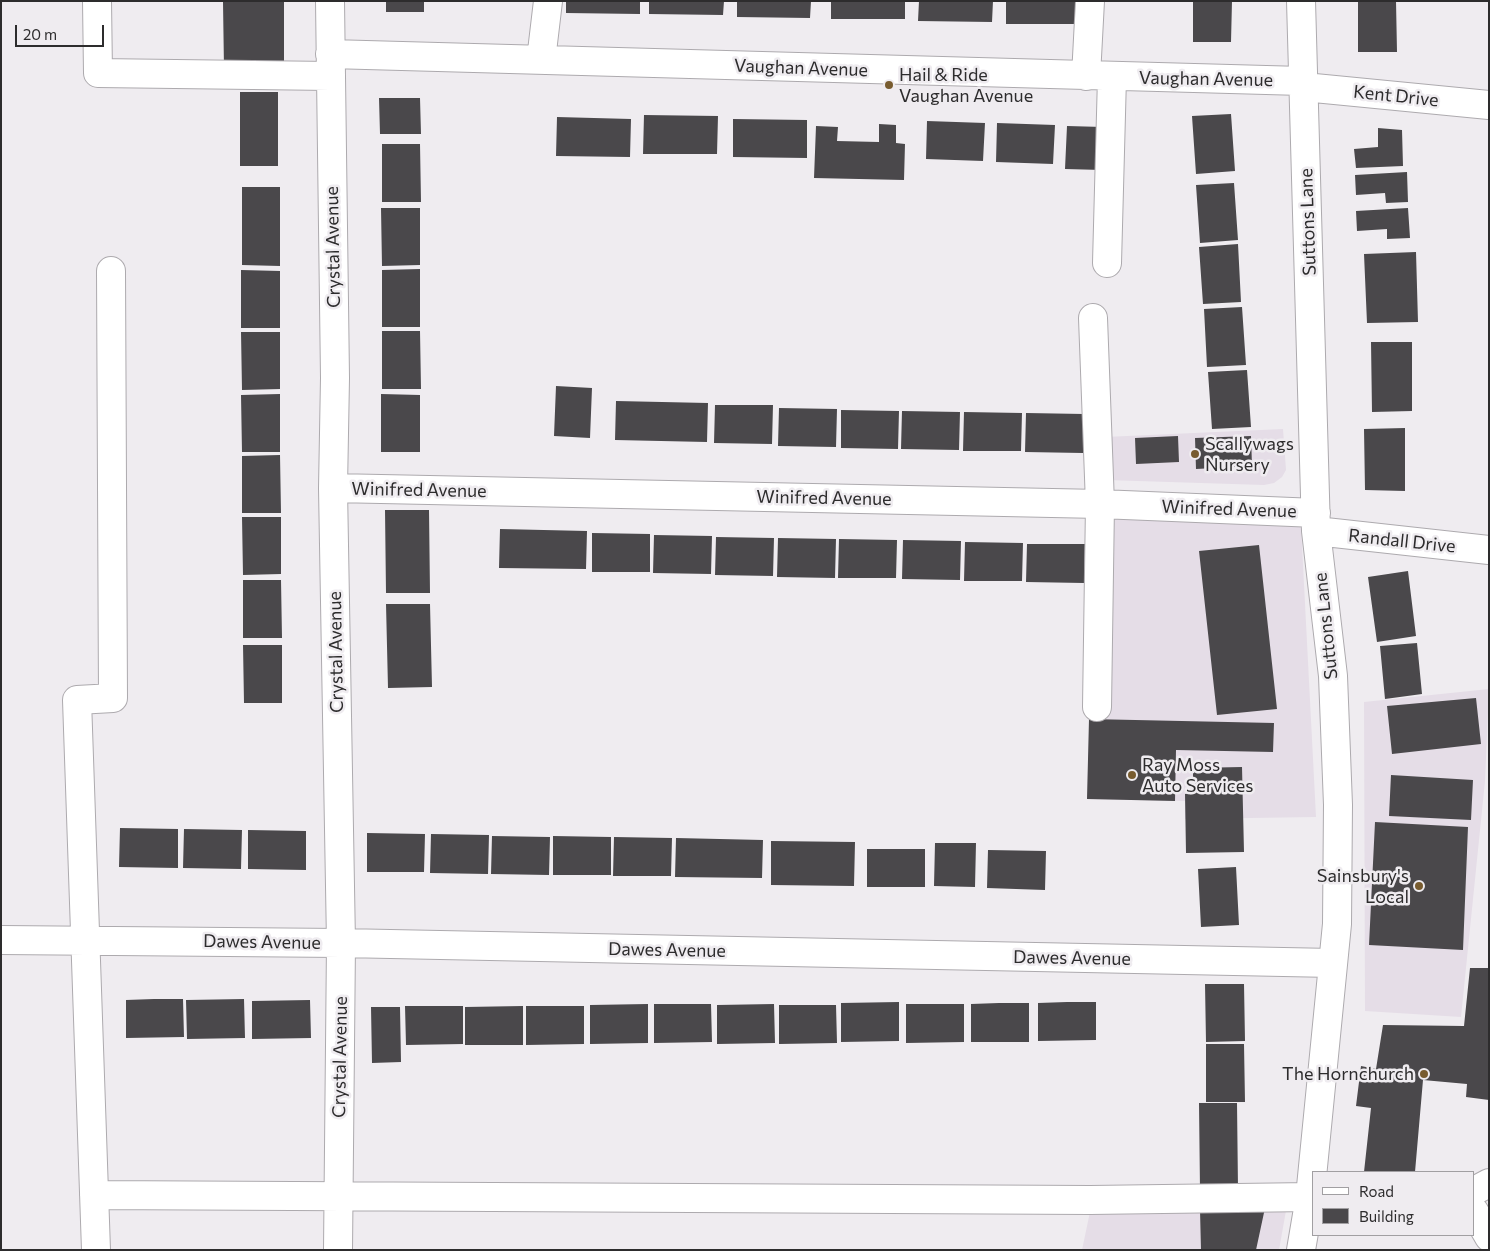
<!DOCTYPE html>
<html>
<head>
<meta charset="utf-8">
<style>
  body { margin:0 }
  #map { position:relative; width:1490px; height:1251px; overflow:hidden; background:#efecf0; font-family:Commissioner,sans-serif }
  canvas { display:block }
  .frame { position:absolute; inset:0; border:2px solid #2d2c2d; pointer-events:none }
  .legend { position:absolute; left:1312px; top:1171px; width:162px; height:65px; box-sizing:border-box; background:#efecf0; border:1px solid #a19fa2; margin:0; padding:6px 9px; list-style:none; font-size:15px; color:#2d2c2d }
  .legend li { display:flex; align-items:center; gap:10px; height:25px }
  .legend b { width:25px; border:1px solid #a19fa2 }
  .scale { position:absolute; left:15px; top:25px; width:89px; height:22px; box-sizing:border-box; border:2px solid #2d2c2d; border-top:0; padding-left:6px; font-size:15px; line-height:18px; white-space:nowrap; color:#2d2c2d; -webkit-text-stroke:4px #efecf0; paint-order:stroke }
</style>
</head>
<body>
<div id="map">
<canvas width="1490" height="1251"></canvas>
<div class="frame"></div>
<ul class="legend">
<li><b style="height:6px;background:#fff"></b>Road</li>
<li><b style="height:14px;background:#4a484b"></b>Building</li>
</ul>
<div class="scale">20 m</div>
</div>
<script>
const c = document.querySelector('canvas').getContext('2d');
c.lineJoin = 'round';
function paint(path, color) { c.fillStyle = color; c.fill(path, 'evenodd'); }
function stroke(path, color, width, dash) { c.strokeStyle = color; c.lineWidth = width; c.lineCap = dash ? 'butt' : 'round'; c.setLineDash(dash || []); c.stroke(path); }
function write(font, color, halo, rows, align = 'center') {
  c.font = font + ' Commissioner,sans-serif'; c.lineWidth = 5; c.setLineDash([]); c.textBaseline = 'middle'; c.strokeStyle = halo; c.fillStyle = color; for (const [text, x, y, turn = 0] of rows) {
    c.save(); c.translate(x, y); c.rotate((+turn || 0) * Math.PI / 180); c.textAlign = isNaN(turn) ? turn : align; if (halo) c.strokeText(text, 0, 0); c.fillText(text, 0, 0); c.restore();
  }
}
paint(new Path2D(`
  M1283,429L1286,470L1282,477L1274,483L1264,485L1106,480L1105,437Z
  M1096,514L1301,526L1316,817L1185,819V801L1087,799Z
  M1489,689L1485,781L1461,1017L1365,1011L1364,702Z
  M1287,1205L1279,1250H1082L1091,1207Z`), '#e5dde7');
paint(new Path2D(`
  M284,1V68L224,69L223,2Z
  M386,1H424V12H386Z
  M566,1H640V14L566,13Z
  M649,1H724L723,15L649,14Z
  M737,1H811L810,18L737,17Z
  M831,1H905V19H831Z
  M919,1H993L992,22L918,21Z
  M1006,1H1080V24H1006Z
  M1193,1H1232L1231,42H1193Z
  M1358,1H1396L1397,52H1358Z
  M240,92H278V166H240Z
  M379,98H420L421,134H380Z
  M1231,114L1235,171L1196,174L1192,116Z
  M644,115L718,116L717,154H643Z
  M557,117L631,119L630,157L556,156Z
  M733,119L807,120V158L733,157Z
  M927,121L985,123L983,161L926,159Z
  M997,123L1055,125L1053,164L996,162Z
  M879,124L896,125V143L905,144L904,180L814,178L816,126L838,127L837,141L879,142Z
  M1067,126L1103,127L1102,170L1065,169Z
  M1378,128L1402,130L1403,166L1356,168L1354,149L1378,147Z
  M382,144H420L421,202H382Z
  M1407,172L1408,202L1386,203L1385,193L1356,195L1355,175Z
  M1234,183L1238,240L1200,243L1196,185Z
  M242,187H280V266L242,265Z
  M381,208H420V265L382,266Z
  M1408,208L1410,238L1387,239V229L1357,231L1356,211Z
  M1238,244L1241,302L1203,304L1199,247Z
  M1416,252L1418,322L1367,323L1364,254Z
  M420,269V327H382V270Z
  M241,270L280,271V328H241Z
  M1242,307L1246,365L1207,367L1204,309Z
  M382,331H420L421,389H382Z
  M241,332H280V389L242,390Z
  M1371,342H1412V411L1372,412Z
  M1247,370L1251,427L1212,429L1208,372Z
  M556,386L592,388L590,438L554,436Z
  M280,394V452H242L241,395Z
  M381,394L420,395V452H381Z
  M616,401L708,403L707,442L615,440Z
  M715,405H773L772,444L714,443Z
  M779,408L837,409L836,447L778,446Z
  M841,410L899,411L898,449L841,448Z
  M902,411L960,412L959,450L901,449Z
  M964,412L1022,413L1021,451H963Z
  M1026,413L1084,414L1083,453L1025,452Z
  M1405,428V491L1365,490L1364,429Z
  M1178,436L1179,462L1136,464L1135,438Z
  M1251,436L1252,466L1196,469L1195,438Z
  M280,455L281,513H242V456Z
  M385,510H429L430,593H386Z
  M242,517H281V574L243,575Z
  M500,529L587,531L586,569L499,568Z
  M592,533L650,534V572H592Z
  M654,535L712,536L711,574L653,573Z
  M716,537L774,538L773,576L715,575Z
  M778,538L836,539L835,578L777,577Z
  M839,539L897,540L896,578H838Z
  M903,540L961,541L960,580L902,579Z
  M965,542L1023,543L1022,581H964Z
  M1027,544H1085L1084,583L1026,582Z
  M1259,545L1277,709L1217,715L1199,551Z
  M1408,571L1416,636L1377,642L1368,577Z
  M243,580H281L282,638H243Z
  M386,604H430L432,687L388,688Z
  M1417,643L1422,694L1385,699L1380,646Z
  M243,645H282V703H244Z
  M1476,698L1481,744L1392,754L1387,706Z
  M1089,719L1274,723L1273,752L1176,750L1175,801L1087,799Z
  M1242,767L1244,852L1186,853L1185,794L1193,793V768Z
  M1391,775L1473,780L1471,820L1389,816Z
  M1375,822L1468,827L1463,950L1369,945Z
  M120,828L178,829V868L119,867Z
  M184,829L242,830L241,869L183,868Z
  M248,830L306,831V870L248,869Z
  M367,833L425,834L424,872H367Z
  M431,834L489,835L488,874L430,873Z
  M492,836L550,837L549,875L491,874Z
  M553,836L611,837V875H553Z
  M614,837L672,838L671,876H613Z
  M676,838L763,840L762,878L675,877Z
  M771,841L855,842L854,886L771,885Z
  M935,843H976L975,887L934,886Z
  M867,849H925V887H867Z
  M988,850L1046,851L1045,890L987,888Z
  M1236,867L1239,925L1201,927L1198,869Z
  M1470,968H1489V1100L1466,1097L1467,1084L1423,1080L1415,1172H1364L1371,1108L1356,1106L1361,1066L1376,1069L1383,1025L1464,1026Z
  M1205,984H1244L1245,1041L1206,1042Z
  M154,999H183L184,1037L126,1038V1000Z
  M244,999L245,1038L187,1039L186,1000Z
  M310,1000L311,1038L252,1039V1001Z
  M899,1002V1041L841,1042V1003Z
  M1067,1002H1096V1040L1038,1041V1003Z
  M999,1003H1029V1042H971V1004Z
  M648,1004V1043L590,1044V1005Z
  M654,1004H711L712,1042L654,1043Z
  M774,1004L775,1043L717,1044V1005Z
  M906,1004H964V1042L906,1043Z
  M779,1005H836L837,1043L779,1044Z
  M405,1006H463V1044L406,1045Z
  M523,1006V1045H465V1007Z
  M526,1006H584V1044L526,1045Z
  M371,1007H400L401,1062L372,1063Z
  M1206,1044H1244L1245,1102H1206Z
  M1199,1103H1237L1238,1189L1200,1190Z
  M1265,1208L1256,1250H1201L1200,1210Z`), '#4a484b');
const minor = new Path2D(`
  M97,1L98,73L330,76
  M330,1L335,378L333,488L341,943L338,1250
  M1301,1L1316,531L1333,676L1338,805L1337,924L1310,1197L1301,1250
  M330,54L1302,81
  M541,60L548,1
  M1086,76L1090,1
  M1304,87L1489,105
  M1107,263L1112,77
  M1093,318L1100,504L1097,707
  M333,488L1100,504L1316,513
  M1316,531L1489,550
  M1,940L341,943L1333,963
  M1474,1191L1489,1183
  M94,1195L1090,1200L1310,1197
  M1474,1211L1489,1237
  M96,1250L77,700L113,698L111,271`);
stroke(minor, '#adaaae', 30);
stroke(minor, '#fff', 28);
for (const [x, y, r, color] of [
  [889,85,5,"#785c2f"],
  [1195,454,5,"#785c2f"],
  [1132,775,5,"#785c2f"],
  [1419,886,5,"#785c2f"],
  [1424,1074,5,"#785c2f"]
]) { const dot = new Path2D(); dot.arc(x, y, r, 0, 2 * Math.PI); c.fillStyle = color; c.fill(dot); stroke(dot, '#efecf0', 2); }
write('18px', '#2d2c2d', '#efecf0', [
  ["Vaughan Avenue",801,68,2],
  ["Vaughan Avenue",1206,79,1],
  ["Kent Drive",1396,96,6],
  ["Suttons Lane",1308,222,-92],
  ["Crystal Avenue",333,247,-91],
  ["Winifred Avenue",419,490,1],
  ["Winifred Avenue",824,498,1],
  ["Winifred Avenue",1229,509,2],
  ["Randall Drive",1402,541,6],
  ["Suttons Lane",1326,626,-96],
  ["Crystal Avenue",336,652,-91],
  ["Dawes Avenue",262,942,1],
  ["Dawes Avenue",667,950,1],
  ["Dawes Avenue",1072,958,1],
  ["Crystal Avenue",340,1057,-89]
]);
write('18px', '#2d2c2d', '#efecf0', [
  ["Hail & Ride",899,75],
  ["Vaughan Avenue",899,96],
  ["Scallywags",1205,444],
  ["Nursery",1205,465],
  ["Ray Moss",1142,765],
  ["Auto Services",1142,786],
  ["Sainsbury's",1409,876,"right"],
  ["Local",1409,897,"right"],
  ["The Hornchurch",1414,1074,"right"]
], 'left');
</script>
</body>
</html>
